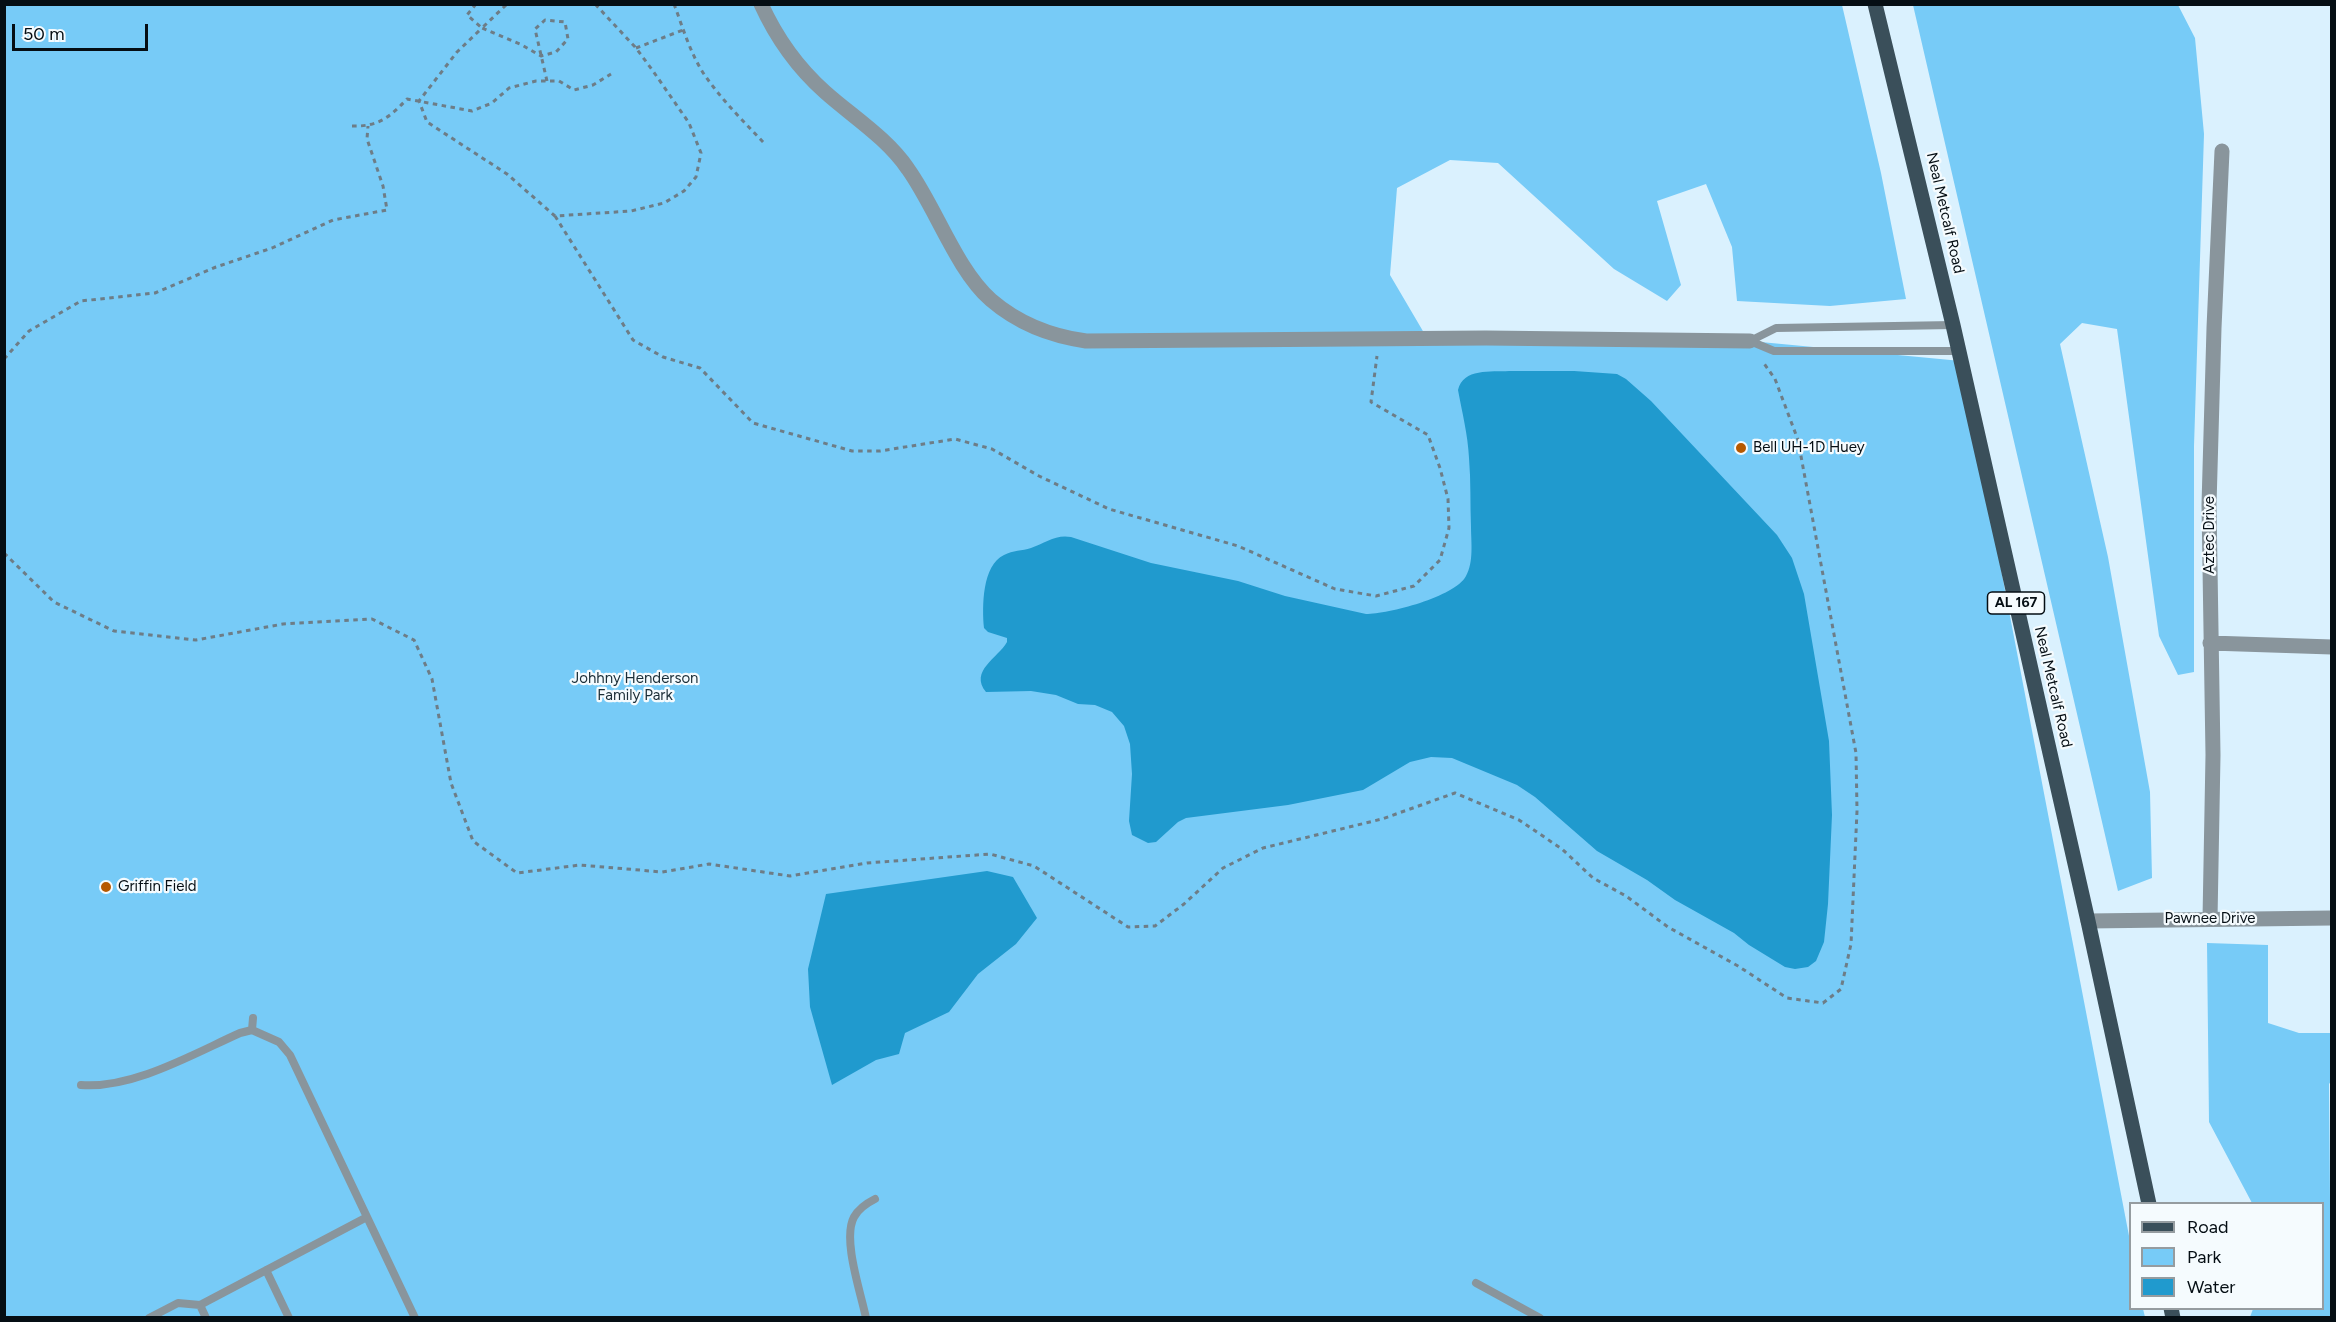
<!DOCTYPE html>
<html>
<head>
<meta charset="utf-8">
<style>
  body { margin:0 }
  #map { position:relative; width:2336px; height:1322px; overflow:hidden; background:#daf1fe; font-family:Figtree,sans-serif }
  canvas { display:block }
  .frame { position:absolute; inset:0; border:6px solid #050e14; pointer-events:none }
  .legend { position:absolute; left:2129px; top:1202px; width:195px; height:108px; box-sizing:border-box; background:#f5fbfe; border:2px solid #959ca0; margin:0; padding:8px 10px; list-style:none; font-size:18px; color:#050e14 }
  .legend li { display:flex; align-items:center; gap:12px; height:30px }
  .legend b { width:30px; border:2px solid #959ca0 }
  .scale { position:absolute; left:12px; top:24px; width:136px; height:27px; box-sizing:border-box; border:3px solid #050e14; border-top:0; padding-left:8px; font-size:18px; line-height:21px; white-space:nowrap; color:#050e14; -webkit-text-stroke:4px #f5fbfe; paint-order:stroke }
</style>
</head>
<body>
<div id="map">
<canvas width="2336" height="1322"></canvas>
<div class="frame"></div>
<ul class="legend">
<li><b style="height:8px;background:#3a4f5a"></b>Road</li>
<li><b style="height:16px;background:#77cbf7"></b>Park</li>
<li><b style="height:16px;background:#209ace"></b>Water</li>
</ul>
<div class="scale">50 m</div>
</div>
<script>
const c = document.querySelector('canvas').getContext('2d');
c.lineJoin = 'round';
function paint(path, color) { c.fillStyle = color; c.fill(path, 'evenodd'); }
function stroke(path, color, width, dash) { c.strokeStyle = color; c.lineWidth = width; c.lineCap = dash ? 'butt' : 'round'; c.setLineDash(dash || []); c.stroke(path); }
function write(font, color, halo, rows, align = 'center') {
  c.font = font + ' Figtree,sans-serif'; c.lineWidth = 4.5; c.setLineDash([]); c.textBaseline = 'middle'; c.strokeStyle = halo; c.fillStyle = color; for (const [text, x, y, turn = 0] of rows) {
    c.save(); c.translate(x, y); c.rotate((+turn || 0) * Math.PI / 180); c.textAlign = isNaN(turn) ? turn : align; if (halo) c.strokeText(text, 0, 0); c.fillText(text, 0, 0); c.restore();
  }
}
paint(new Path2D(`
  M5,5H1842L1881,173L1906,299L1830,306L1737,301L1732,247L1706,184L1657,201L1681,285L1667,301L1614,269L1498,163L1450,160L1397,188L1390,275L1427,338L1750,341L1961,361L2130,1241V1308L2143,1309L2145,1317L5,1318Z
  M1913,5H2178L2195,38L2204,134L2194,446V672L2178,675L2159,636L2117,329L2082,323L2060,344L2108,557L2150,792L2152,878L2118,891Z
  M2207,943L2268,945V1023L2299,1033H2331L2332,1080L2329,1084L2331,1317H2250L2253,1309L2322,1308V1204L2252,1203L2209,1122Z`), '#77cbf7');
paint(new Path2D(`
  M1509,371H1574L1617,374L1626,379L1651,401L1777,535L1792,558L1804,594L1829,741L1832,815L1828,904L1824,942L1816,961L1808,967L1795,969L1785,967L1749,945L1734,933L1675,900L1647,880L1597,851L1535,797L1517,785L1452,758L1431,757L1410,762L1363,790L1288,805L1186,818L1178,822L1156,842L1148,843L1132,835L1129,821L1132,774L1130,744L1124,726L1112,712L1095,705L1078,704L1056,695L1031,691L986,692C969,671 998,658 1007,642V638L988,632L984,628C982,607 982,565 1004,555C1013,550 1022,551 1031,548C1045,543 1056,534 1071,537L1151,563L1238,581L1285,596L1366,614C1388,614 1455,597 1466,576C1474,562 1471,542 1471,527C1470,504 1471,481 1469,458C1468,435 1462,412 1458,390C1463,368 1491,372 1509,371Z
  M987,871L1013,877L1037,918L1016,944L978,974L949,1012L905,1033L899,1054L876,1060L832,1085L810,1007L808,969L826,894Z`), '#209ace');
stroke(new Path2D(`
  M476,4L467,15L482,28L507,4
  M674,4C683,28 691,56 706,77C723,101 744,122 764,143
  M636,48L683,30
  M547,81L535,29L545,20L565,22L568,39L556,52L541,56L522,45L482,28L457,52L419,101L427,122L507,174L555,216L631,211L664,203L684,191L696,177L701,153L689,123L653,71L636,48L595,4
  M352,126C378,127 390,117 407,99L472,111L492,103L509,88L536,81H559L574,90L593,85L611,74
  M555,216L633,340L663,357L700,368L753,423L852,451H880L955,439L992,449L1039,476L1109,509L1238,546L1335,589L1376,596L1414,586L1440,560L1449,528L1448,499L1440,468L1428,435L1371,402L1377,356
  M4,359L29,331L81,301L155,293L216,267L272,248L333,220L387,210L383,186L367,139L368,126
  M4,553L54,602L114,631L196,640L283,624L372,619L414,640L432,679L451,783L473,841L517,873L580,865L662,872L709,864L790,876L867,863L990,854L1034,866L1128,927L1155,926L1184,904L1223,868L1263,848L1382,819L1455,793L1519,820L1562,849L1593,878L1626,896L1668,927L1738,966L1787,998L1823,1003L1841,989L1851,944L1857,811L1856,753L1798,440L1775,379L1763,362`), '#6d7d87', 3, [4.5, 4.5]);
stroke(new Path2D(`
  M1750,341L1774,351H1958
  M1750,341L1776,328L1953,325
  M252,1030L279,1042L290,1055L415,1318
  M81,1085C133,1089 193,1054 240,1033L252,1030L253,1018
  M266,1270L289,1318
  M1476,1283L1540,1318
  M149,1318L178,1303L200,1305
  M206,1318L200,1305L367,1217
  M866,1318C861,1293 842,1239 854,1217C859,1208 867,1203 875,1199`), '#89959c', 8);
stroke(new Path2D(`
  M761,4C776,37 798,68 825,92C853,117 887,138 908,169C936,208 956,269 991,300C1019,324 1050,336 1086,341L1486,338L1750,341
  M2210,643L2332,647
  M2210,919L2213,755L2209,505L2214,328L2222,151
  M2088,921L2332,918`), '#89959c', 15);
stroke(new Path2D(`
  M1875,4L1953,325L2088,921L2149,1204
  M2171,1308L2173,1318`), '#3a4f5a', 15);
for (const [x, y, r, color] of [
  [1741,448,6,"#b65900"],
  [106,887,6,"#b65900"]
]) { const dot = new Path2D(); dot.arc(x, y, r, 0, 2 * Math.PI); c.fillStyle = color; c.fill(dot); stroke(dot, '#f5fbfe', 2); }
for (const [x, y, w] of [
  [2016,603,57]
]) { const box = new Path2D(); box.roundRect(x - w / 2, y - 11, w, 22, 4.5); c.fillStyle = '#f5fbfe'; c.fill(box); stroke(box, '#050e14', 1.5); }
write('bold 14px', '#050e14', null, [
  ["AL 167",2016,603]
]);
write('15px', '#050e14', '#f5fbfe', [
  ["Neal Metcalf Road",1945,213,77],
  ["Aztec Drive",2210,535,-90],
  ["Neal Metcalf Road",2053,687,77],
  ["Pawnee Drive",2210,919]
]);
write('15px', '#050e14', '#f5fbfe', [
  ["Bell UH-1D Huey",1753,448],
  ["Griffin Field",118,887]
], 'left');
write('15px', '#1a2d37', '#f5fbfe', [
  ["Johhny Henderson",635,679],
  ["Family Park",635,696]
]);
</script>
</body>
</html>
